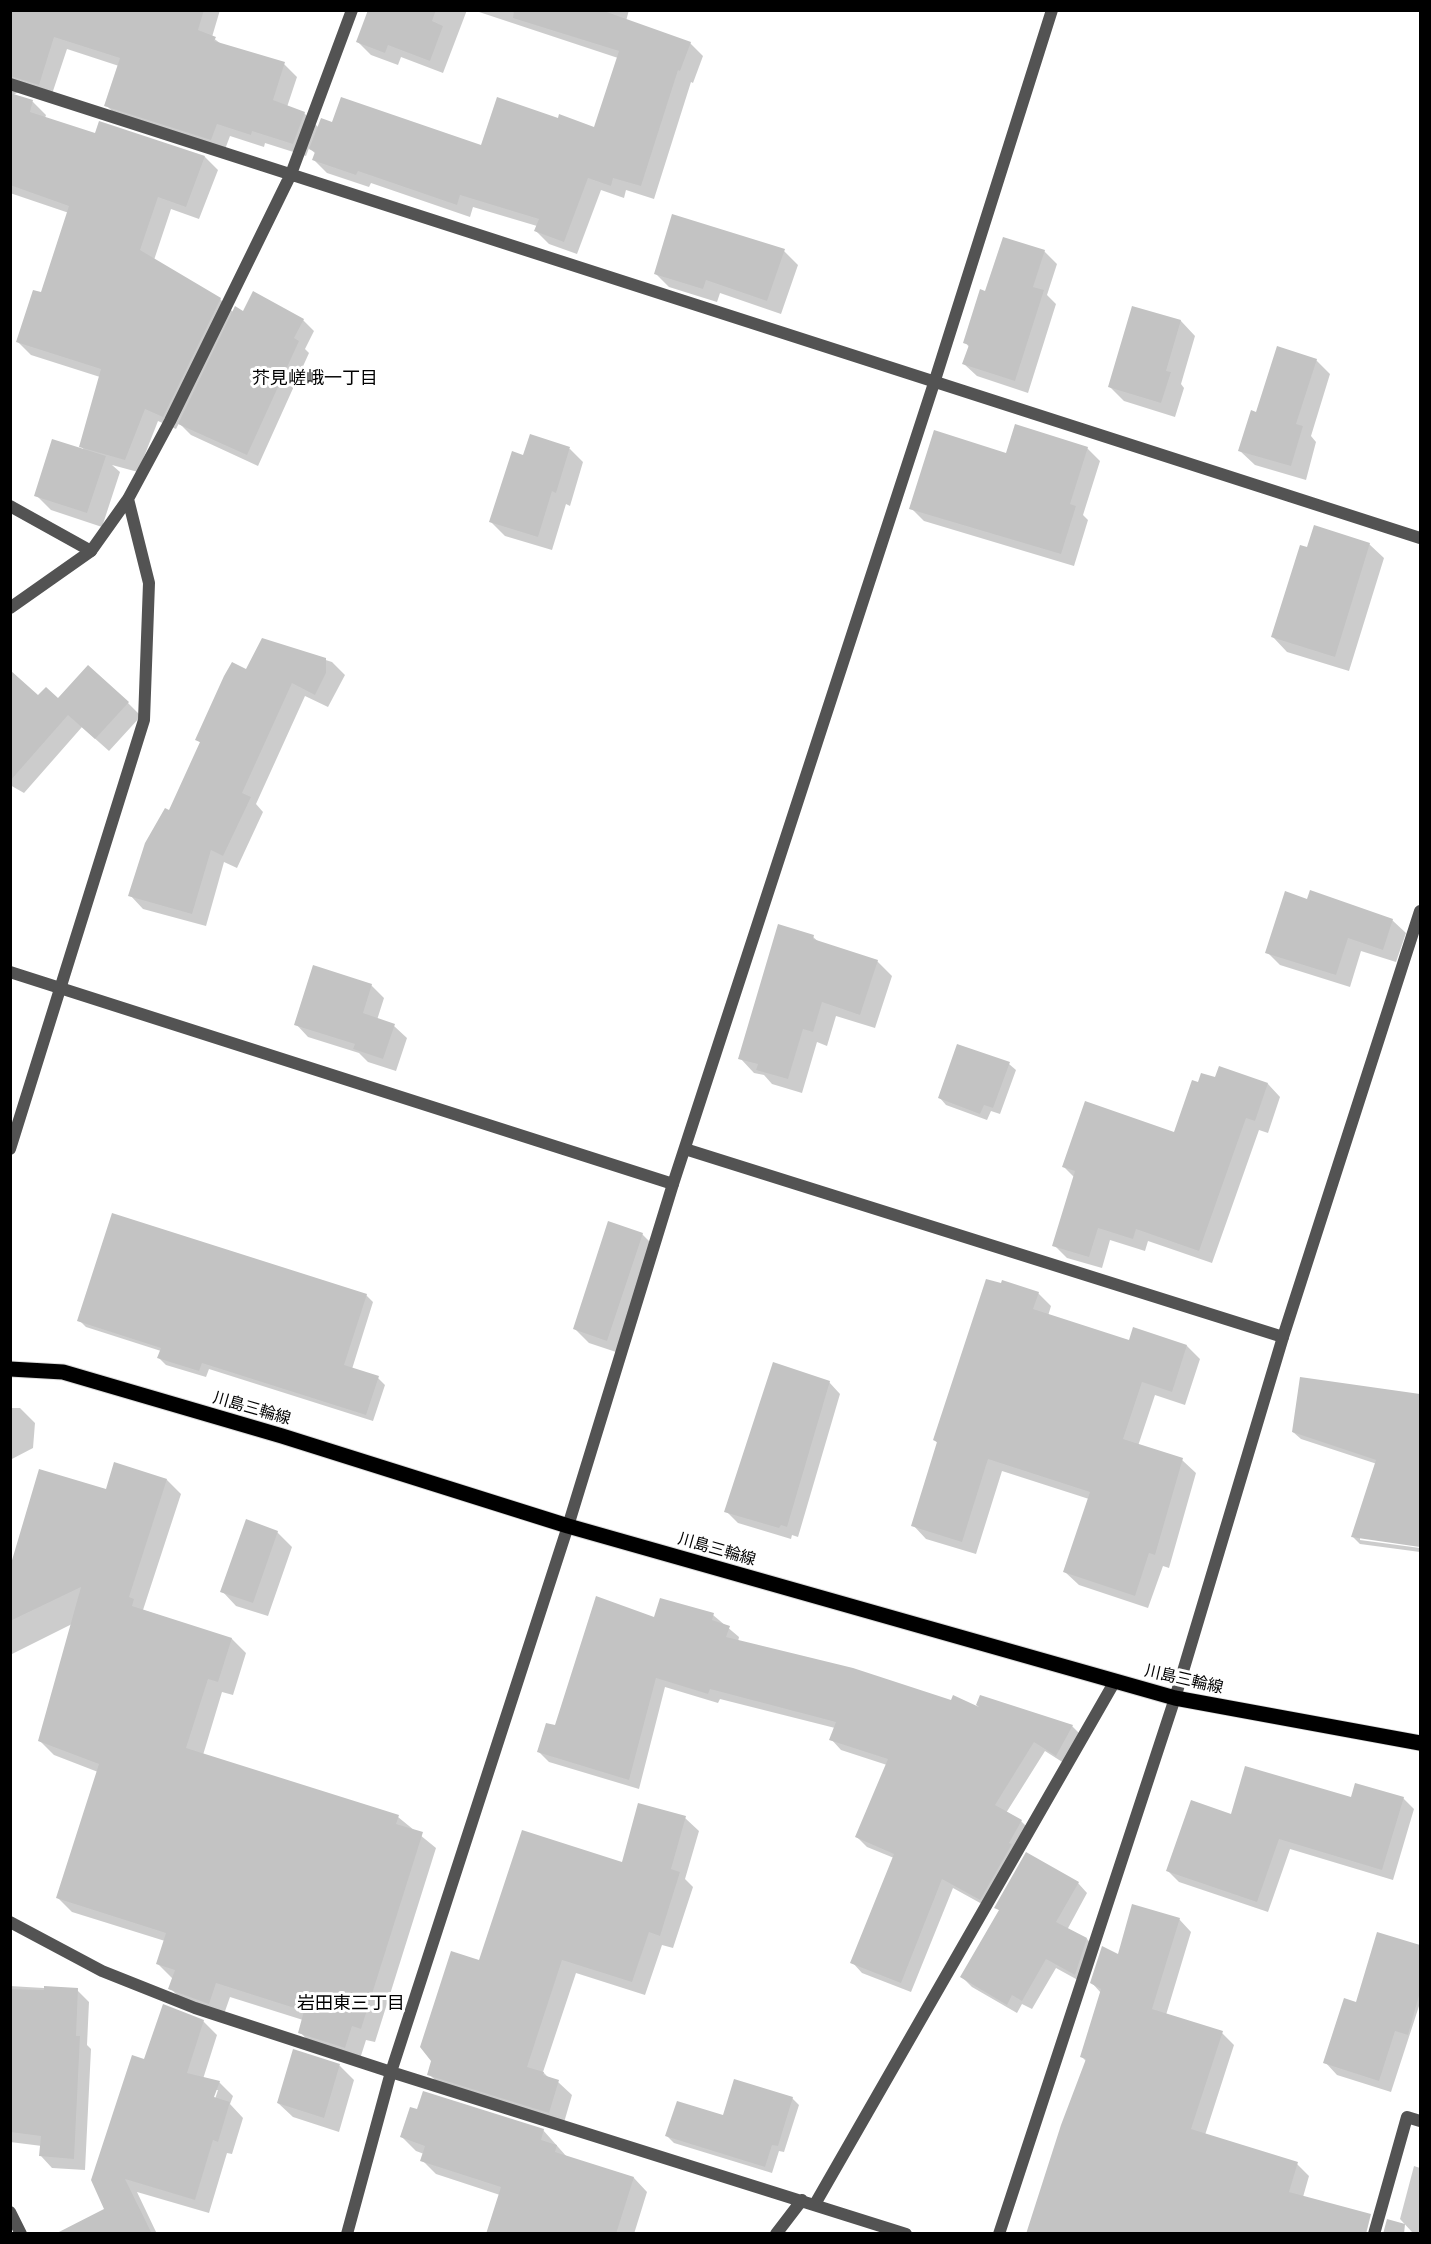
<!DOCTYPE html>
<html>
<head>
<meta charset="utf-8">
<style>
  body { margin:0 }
  #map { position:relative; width:1431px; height:2244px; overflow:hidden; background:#fff; font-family:Commissioner,sans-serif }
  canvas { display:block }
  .frame { position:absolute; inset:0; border:12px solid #000; pointer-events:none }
</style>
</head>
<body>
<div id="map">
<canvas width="1431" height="2244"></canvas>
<div class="frame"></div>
</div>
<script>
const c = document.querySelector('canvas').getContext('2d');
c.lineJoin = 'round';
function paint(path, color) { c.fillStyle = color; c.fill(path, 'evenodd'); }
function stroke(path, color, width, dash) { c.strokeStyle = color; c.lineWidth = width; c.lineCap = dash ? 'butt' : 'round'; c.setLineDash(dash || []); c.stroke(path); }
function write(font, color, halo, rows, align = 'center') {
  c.font = font + ' Commissioner,"Noto Sans JP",sans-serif'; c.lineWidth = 6; c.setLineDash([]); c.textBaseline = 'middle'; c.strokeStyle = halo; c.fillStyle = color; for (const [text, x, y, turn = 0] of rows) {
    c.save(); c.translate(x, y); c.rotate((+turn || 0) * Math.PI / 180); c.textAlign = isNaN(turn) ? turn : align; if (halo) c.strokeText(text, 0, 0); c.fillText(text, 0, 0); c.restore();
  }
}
paint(new Path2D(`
  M137,10H220L212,37L221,44L284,64L297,77L287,107L304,113L319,128L333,123L482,147L558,120L595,128L618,58L473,10H629L626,21L690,43L703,56L693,83L691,82L654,199L626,190L624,198L601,190L577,254L549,244L536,231L537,226L473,207L470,217L371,183L369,187L327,173L314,160L316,154L309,148L306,156L265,143L264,147L230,136L224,152L119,118L106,105L119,66L67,49L51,97L26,88L13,95L33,102L46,115L45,118L96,135L205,157L218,170L199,219L171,209L154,260L220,299L234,313L303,320L314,331L305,349L309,353L258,466L191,435L179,423L176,429L158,421L138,472L112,465L120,472L102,527L51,510L36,495L85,451L81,446L100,377L31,355L18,342L42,294L69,213L10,193V37Z
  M369,10H467L443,73L401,57L398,65L371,55L358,42Z
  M784,251L798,265L781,314L720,293L717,302L669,287L655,273Z
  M1044,251L1057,264L1047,295L1056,304L1028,393L977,376L964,364L969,347L965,342L986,293Z
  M1133,308L1181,321L1195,336L1181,384L1184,388L1175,417L1124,401L1110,387Z
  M1316,360L1330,374L1311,436L1316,442L1306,480L1255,465L1240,451L1257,414Z
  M1087,448L1100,461L1083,515L1088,520L1074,566L924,521L911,508L1007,455Z
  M570,449L583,462L570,506L566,504L552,550L505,536L491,522L524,457Z
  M1369,544L1384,558L1349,671L1287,652L1273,637L1308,549Z
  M262,640L332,662L345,675L328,707L305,696L256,804L263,812L237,868L224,862L206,926L143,909L130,895L201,743L197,740L246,671Z
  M10,672L39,697L128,703L141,716L109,751L82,727L24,793L10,785Z
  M1308,901L1392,920L1406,933L1396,962L1361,951L1350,987L1280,965L1267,952Z
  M813,937L820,943L877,961L892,976L875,1028L836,1016L827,1046L817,1042L802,1093L772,1084L764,1075L754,1073L740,1058Z
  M371,985L384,998L377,1020L394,1026L407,1038L396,1071L368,1062L359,1053L308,1037L296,1024Z
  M1009,1064L1016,1070L1000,1114L991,1111L987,1120L946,1105L940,1098Z
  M1216,1079L1268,1084L1280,1097L1268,1133L1259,1130L1212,1263L1148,1241L1145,1251L1110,1240L1102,1268L1067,1258L1054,1245L1074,1177L1064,1167L1175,1134L1199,1084Z
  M642,1234L657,1249L622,1354L589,1343L575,1329Z
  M1038,1293L1051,1306L1048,1316L1130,1342L1187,1346L1200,1359L1185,1405L1155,1395L1138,1446L1182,1460L1196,1473L1169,1568L1163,1566L1148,1608L1079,1585L1065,1572L1089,1499L1002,1471L976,1554L926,1539L913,1525L938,1444L935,1440Z
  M366,1295L373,1302L352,1369L378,1378L385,1385L373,1421L209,1369L206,1377L166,1365L159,1358L161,1351L86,1327L79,1320Z
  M1301,1378L1420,1395V1545L1360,1537V1540L1420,1548V1552L1360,1544L1353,1537L1377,1464L1301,1439L1293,1432Z
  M829,1382L840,1394L798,1537L792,1535L791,1539L738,1523L726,1511Z
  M10,1408H20L35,1423L33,1448L10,1460Z
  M167,1480L181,1494L143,1610L232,1639L246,1653L233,1695L222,1692L203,1755L398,1817L436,1848L375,2042L366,2040L359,2062L314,2047L300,2032L303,2020L230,1997L223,2017L184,2002L170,1988L173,1979L158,1964L165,1941L72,1912L58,1898L98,1772L54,1755L40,1741L72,1624L10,1655V1572L107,1491Z
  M277,1532L292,1547L268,1616L236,1606L222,1591Z
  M713,1615L739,1637L738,1642L983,1710L1072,1726L1082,1736L1067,1765L1045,1751L1006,1813L1021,1821L1031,1831L991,1909L953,1888L911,1992L862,1973L852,1962L894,1858L867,1847L857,1837L887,1765L841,1750L831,1739L835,1728L720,1699L718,1703L665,1687L639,1789L549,1762L539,1752L556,1727L655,1619Z
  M1403,1798L1414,1809L1393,1880L1290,1849L1268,1912L1179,1882L1168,1871L1232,1816L1352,1799Z
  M685,1818L699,1831L685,1879L693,1887L673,1948L662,1945L645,1995L576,1973L543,2072L550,2079L558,2082L572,2095L563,2126L443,2088L429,2074L480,1962Z
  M1078,1883L1087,1893L1067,1930L1087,1939L1096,1949L1085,1984L1056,1968L1032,2009L1022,2004L1017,2013L972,1987L962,1977L1000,1911L996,1907Z
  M1179,1919L1191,1932L1166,2015L1222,2033L1234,2045L1205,2135L1297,2164L1309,2176L1303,2197L1027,2234L1086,2061L1081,2056L1101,1993L1092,1983L1119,1956Z
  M1378,1933L1420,1946V2003L1391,2092L1337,2075L1325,2062L1357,2004Z
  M10,1986L77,1990L89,2002L87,2045L91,2049L85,2170L52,2168L41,2156L42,2146L10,2142Z
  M203,2021L217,2035L203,2079L219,2082L233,2096L230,2104L243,2118L232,2154L227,2153L209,2213L137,2192L157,2234H82L106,2209L145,2061ZM215,2090H218L213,2105L211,2104Z
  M294,2051L340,2066L354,2080L339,2132L293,2117L278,2103Z
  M792,2098L799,2105L784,2152L779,2151L772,2173L674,2143L667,2136Z
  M543,2130L567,2157L634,2178L647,2192L634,2234H488L500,2195L436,2174L422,2160L424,2154L416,2151L402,2137Z
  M1414,2166L1420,2168V2234L1412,2232L1400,2219Z`), '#0003');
paint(new Path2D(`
  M10,10H204L198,30L216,37L214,41L285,62L273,100L305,112L293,144L252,131L251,135L217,124L211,140L104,106L120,58L54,37L39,85L10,76Z
  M368,10H436L432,21L443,26L430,61L388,45L385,53L356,42Z
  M514,10H601L691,42L680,71L678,70L641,186L613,178L611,186L588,178L564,242L534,231L539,219L460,195L457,205L358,171L356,175L312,160L315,152L309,149L321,118L332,122L341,97L481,145L497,97L558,118L559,114L594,127L619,51L513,18Z
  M10,93L33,100L30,112L95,133L99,121L205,156L186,207L158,197L140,250L221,298L163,417L145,409L125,460L79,447L101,369L16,342L33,290L41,292L69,206L10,185Z
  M672,214L785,249L767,301L706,280L703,289L654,274Z
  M1003,237L1045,250L1033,287L1044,290L1015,381L962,364L969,345L963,343L980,289L985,291Z
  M253,291L304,319L294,338L299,341L247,455L178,424L235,306L243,311Z
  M1132,306L1181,320L1166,371L1171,372L1161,403L1108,387Z
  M1277,346L1317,359L1296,424L1303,426L1291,466L1238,451L1251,410L1256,412Z
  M1015,424L1088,447L1070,504L1076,506L1061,554L909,509L934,430L1006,453Z
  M530,434L570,447L556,493L552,491L538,537L489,522L512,451L523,455Z
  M52,439L106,456L87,513L34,496Z
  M1314,525L1370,543L1335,657L1271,637L1300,545L1307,547Z
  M262,638L326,658V673L315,695L292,683L242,793L251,797L223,856L211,850L192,914L128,896L145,843L165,808L169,810L200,742L195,740L224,676L232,662L246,669Z
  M88,665L129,702L95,739L68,715L10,781V670L38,695L46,687L58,698Z
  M1310,890L1393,919L1383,950L1348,938L1336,975L1265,953L1285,891L1307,899Z
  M778,924L814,935L813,939L878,960L860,1015L822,1002L813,1032L803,1029L788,1079L756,1070L758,1064L738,1059Z
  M313,965L372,984L363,1013L395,1024L383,1059L353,1049L355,1044L294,1025Z
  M957,1044L1010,1062L993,1108L984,1105L980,1114L938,1098Z
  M1219,1066L1268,1083L1255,1121L1246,1118L1199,1251L1136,1229L1133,1239L1098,1228L1089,1257L1052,1246L1075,1171L1062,1167L1085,1101L1174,1132L1192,1080L1198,1082L1201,1073L1215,1077Z
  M112,1213L367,1294L344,1365L379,1376L366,1415L202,1363L199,1371L157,1358L161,1348L77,1321Z
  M608,1221L643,1233L607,1341L573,1329Z
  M986,1279L1001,1283L1002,1280L1039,1292L1033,1309L1129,1340L1133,1327L1187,1345L1172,1392L1142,1382L1123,1439L1183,1458L1155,1555L1149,1553L1135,1596L1063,1572L1090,1492L988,1459L962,1542L911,1526L937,1442L933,1440Z
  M773,1362L830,1381L787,1527L781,1525L779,1528L724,1512Z
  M1300,1377L1420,1394V1547L1351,1537L1376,1460L1292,1432Z
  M114,1462L167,1479L129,1597L134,1599L132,1606L232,1638L218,1682L208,1679L186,1748L399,1815L396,1824L423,1832L361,2029L352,2026L345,2048L298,2033L304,2011L216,1983L209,2004L168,1989L175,1970L156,1964L166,1933L56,1898L99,1764L38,1741L81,1587L10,1621V1567L39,1469L106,1489Z
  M246,1519L278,1531L253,1603L220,1592Z
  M596,1596L654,1617L660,1598L714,1613L712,1620L730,1626L726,1637L853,1668L951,1700L953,1695L979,1707L976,1705L980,1695L1073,1725L1056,1756L1034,1742L995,1805L1022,1820L1009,1843L1012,1844L980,1900L942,1879L901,1983L850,1963L894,1854L855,1837L888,1759L829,1740L836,1722L710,1689L708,1694L656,1678L629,1780L537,1752L546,1723L555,1725Z
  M1245,1766L1351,1797L1355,1783L1404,1797L1382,1870L1279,1839L1257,1902L1166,1871L1191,1800L1231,1814Z
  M638,1803L686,1816L671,1869L680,1872L660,1936L649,1932L632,1982L562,1960L527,2067L544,2072L543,2075L559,2080L549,2113L427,2075L431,2061L420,2047L451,1951L479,1960L522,1830L622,1862Z
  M1026,1852L1079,1882L1056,1922L1087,1938L1075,1975L1046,1959L1022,2001L1012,1995L1007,2005L960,1977L999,1910L994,1908Z
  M1132,1904L1180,1918L1152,2009L1223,2031L1191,2129L1298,2162L1289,2192L1371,2214L1366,2234H1026L1061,2125L1086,2059L1080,2057L1101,1989L1090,1983L1102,1946L1118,1954Z
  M1377,1932L1420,1945V1992L1408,2035L1395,2031L1379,2081L1323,2063L1344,1998L1356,2002Z
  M44,1986L78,1988L76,2036H80L74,2159L39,2156L41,2136L10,2132V1989L44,1990Z
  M163,2004L204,2020L187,2073L220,2081L214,2097L230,2102L218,2142L213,2140L195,2200L125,2179L152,2234H55L104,2209L91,2180L132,2055L144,2059Z
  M293,2049L340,2064L324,2118L277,2103Z
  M734,2079L793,2097L778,2146L772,2145L765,2167L665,2136L677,2101L723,2115Z
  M423,2091L544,2129L541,2140L557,2145L555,2152L634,2177L616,2234H486L501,2187L420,2161L425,2146L400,2137L410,2107L417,2109Z
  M1387,2219L1405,2224L1404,2234H1383Z`), '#c3c3c3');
const primary = new Path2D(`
  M10,1369L63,1372L282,1436L568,1526L1175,1698L1420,1743`);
stroke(primary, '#dbdbdb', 17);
stroke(new Path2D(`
  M10,506L91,551
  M10,972L673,1184
  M685,1149L1283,1337
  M10,1922L102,1971L195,2008L391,2072`), '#535353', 12);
stroke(new Path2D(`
  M10,84L1420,538
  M10,608L91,551L128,499L170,421L291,174L352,10
  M10,1149L144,720L149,583L128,499
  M391,2072L906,2234
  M815,2204L1115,1681
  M10,2212L21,2234
  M347,2234L391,2072L568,1526L673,1184L935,380L1052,10
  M776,2234L802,2200
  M999,2234L1175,1698L1283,1337L1420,911
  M1374,2234L1407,2117L1420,2121`), '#535353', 12);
stroke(primary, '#000', 15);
write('16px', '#000', '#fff', [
  ["川島三輪線",252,1408,16],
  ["川島三輪線",717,1549,16],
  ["川島三輪線",1184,1679,13]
]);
write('18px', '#000', '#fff', [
  ["芥見嵯峨一丁目",315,378],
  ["岩田東三丁目",351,2003]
]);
</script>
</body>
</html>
